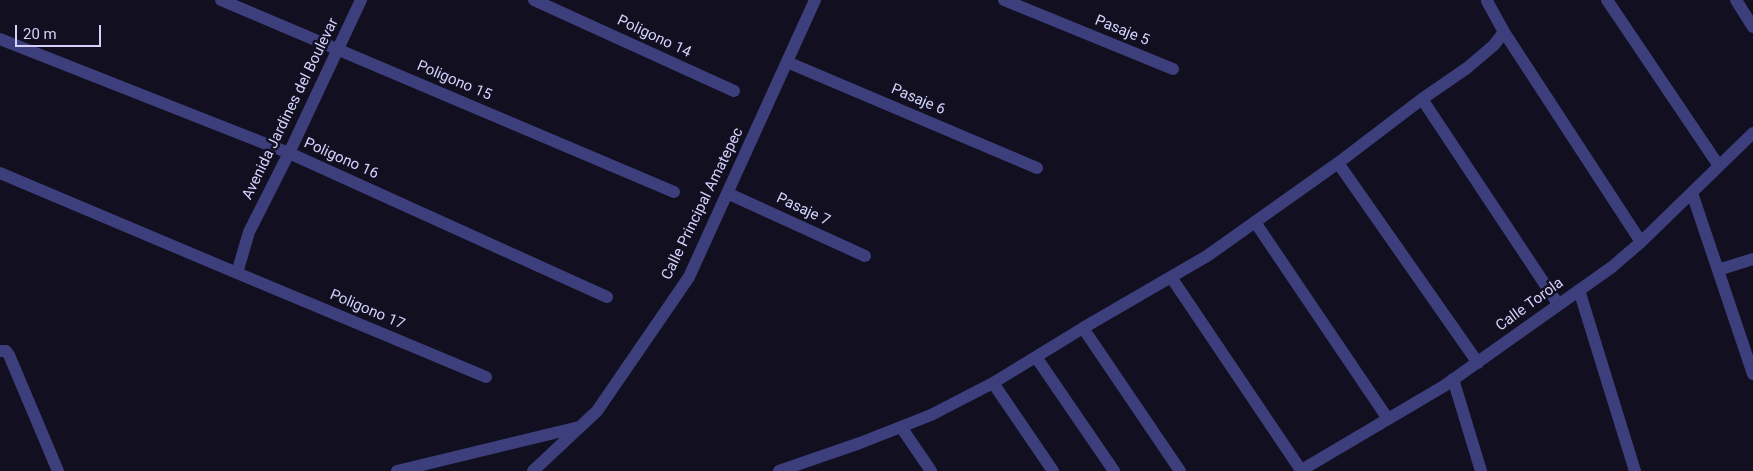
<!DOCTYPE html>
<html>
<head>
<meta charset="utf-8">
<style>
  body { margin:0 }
  #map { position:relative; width:1753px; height:471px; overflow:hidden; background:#110f20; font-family:Roboto,sans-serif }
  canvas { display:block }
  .scale { position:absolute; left:15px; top:25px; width:86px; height:22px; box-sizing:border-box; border:2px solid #d4d2fc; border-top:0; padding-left:6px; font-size:15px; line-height:18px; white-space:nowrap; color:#d4d2fc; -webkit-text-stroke:4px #110f20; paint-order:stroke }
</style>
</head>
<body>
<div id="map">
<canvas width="1753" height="471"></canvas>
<div class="scale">20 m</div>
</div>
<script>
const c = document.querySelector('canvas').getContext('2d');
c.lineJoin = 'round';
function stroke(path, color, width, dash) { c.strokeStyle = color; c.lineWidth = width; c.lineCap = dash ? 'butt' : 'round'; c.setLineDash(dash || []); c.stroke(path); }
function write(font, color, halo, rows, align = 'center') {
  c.font = font + ' Roboto,sans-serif'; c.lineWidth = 5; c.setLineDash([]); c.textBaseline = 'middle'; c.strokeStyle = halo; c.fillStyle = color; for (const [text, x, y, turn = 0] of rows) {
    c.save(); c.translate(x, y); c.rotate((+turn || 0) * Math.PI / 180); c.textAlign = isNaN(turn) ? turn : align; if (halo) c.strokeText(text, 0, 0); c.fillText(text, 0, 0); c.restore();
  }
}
stroke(new Path2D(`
  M221,0L674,192
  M361,0L289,153L249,232L237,273L486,377
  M534,0L734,91
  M1004,0L1173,69
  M1607,0L1719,166
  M1736,0L1753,27
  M1504,32L1641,242
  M0,39L289,153L607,297
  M787,62L1037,168
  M1422,99L1558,304
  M1338,163L1478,363
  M0,173L237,273
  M727,193L865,256
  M1692,193L1753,374
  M1255,222L1388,419
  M1718,270L1753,259
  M1171,277L1301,470
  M1579,290L1635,471
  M1083,328L1180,471
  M0,351H6L9,355L58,471
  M1036,357L1114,471
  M1453,379L1481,471
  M993,383L1053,471
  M901,427L931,471
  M397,471L579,427
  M533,471L597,411L689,277L815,0
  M779,471L860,443L931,415L993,383L1083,328L1207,256L1338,163L1422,99L1467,68L1494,45L1504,32L1487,1
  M1300,471L1444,386L1612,267L1641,242L1753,133`), '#3d3e7c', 12);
write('15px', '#d4d2fc', '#110f20', [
  ["Pasaje 5",1122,31,22],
  ["Poligono 14",654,37,25],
  ["Poligono 15",454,81,23],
  ["Pasaje 6",918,100,23],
  ["Avenida Jardines del Boulevar",291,109,-64],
  ["Poligono 16",341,159,24],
  ["Calle Principal Amatepec",703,204,-64],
  ["Pasaje 7",803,210,25],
  ["Calle Torola",1530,305,-36],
  ["Poligono 17",367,310,23]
]);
</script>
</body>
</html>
